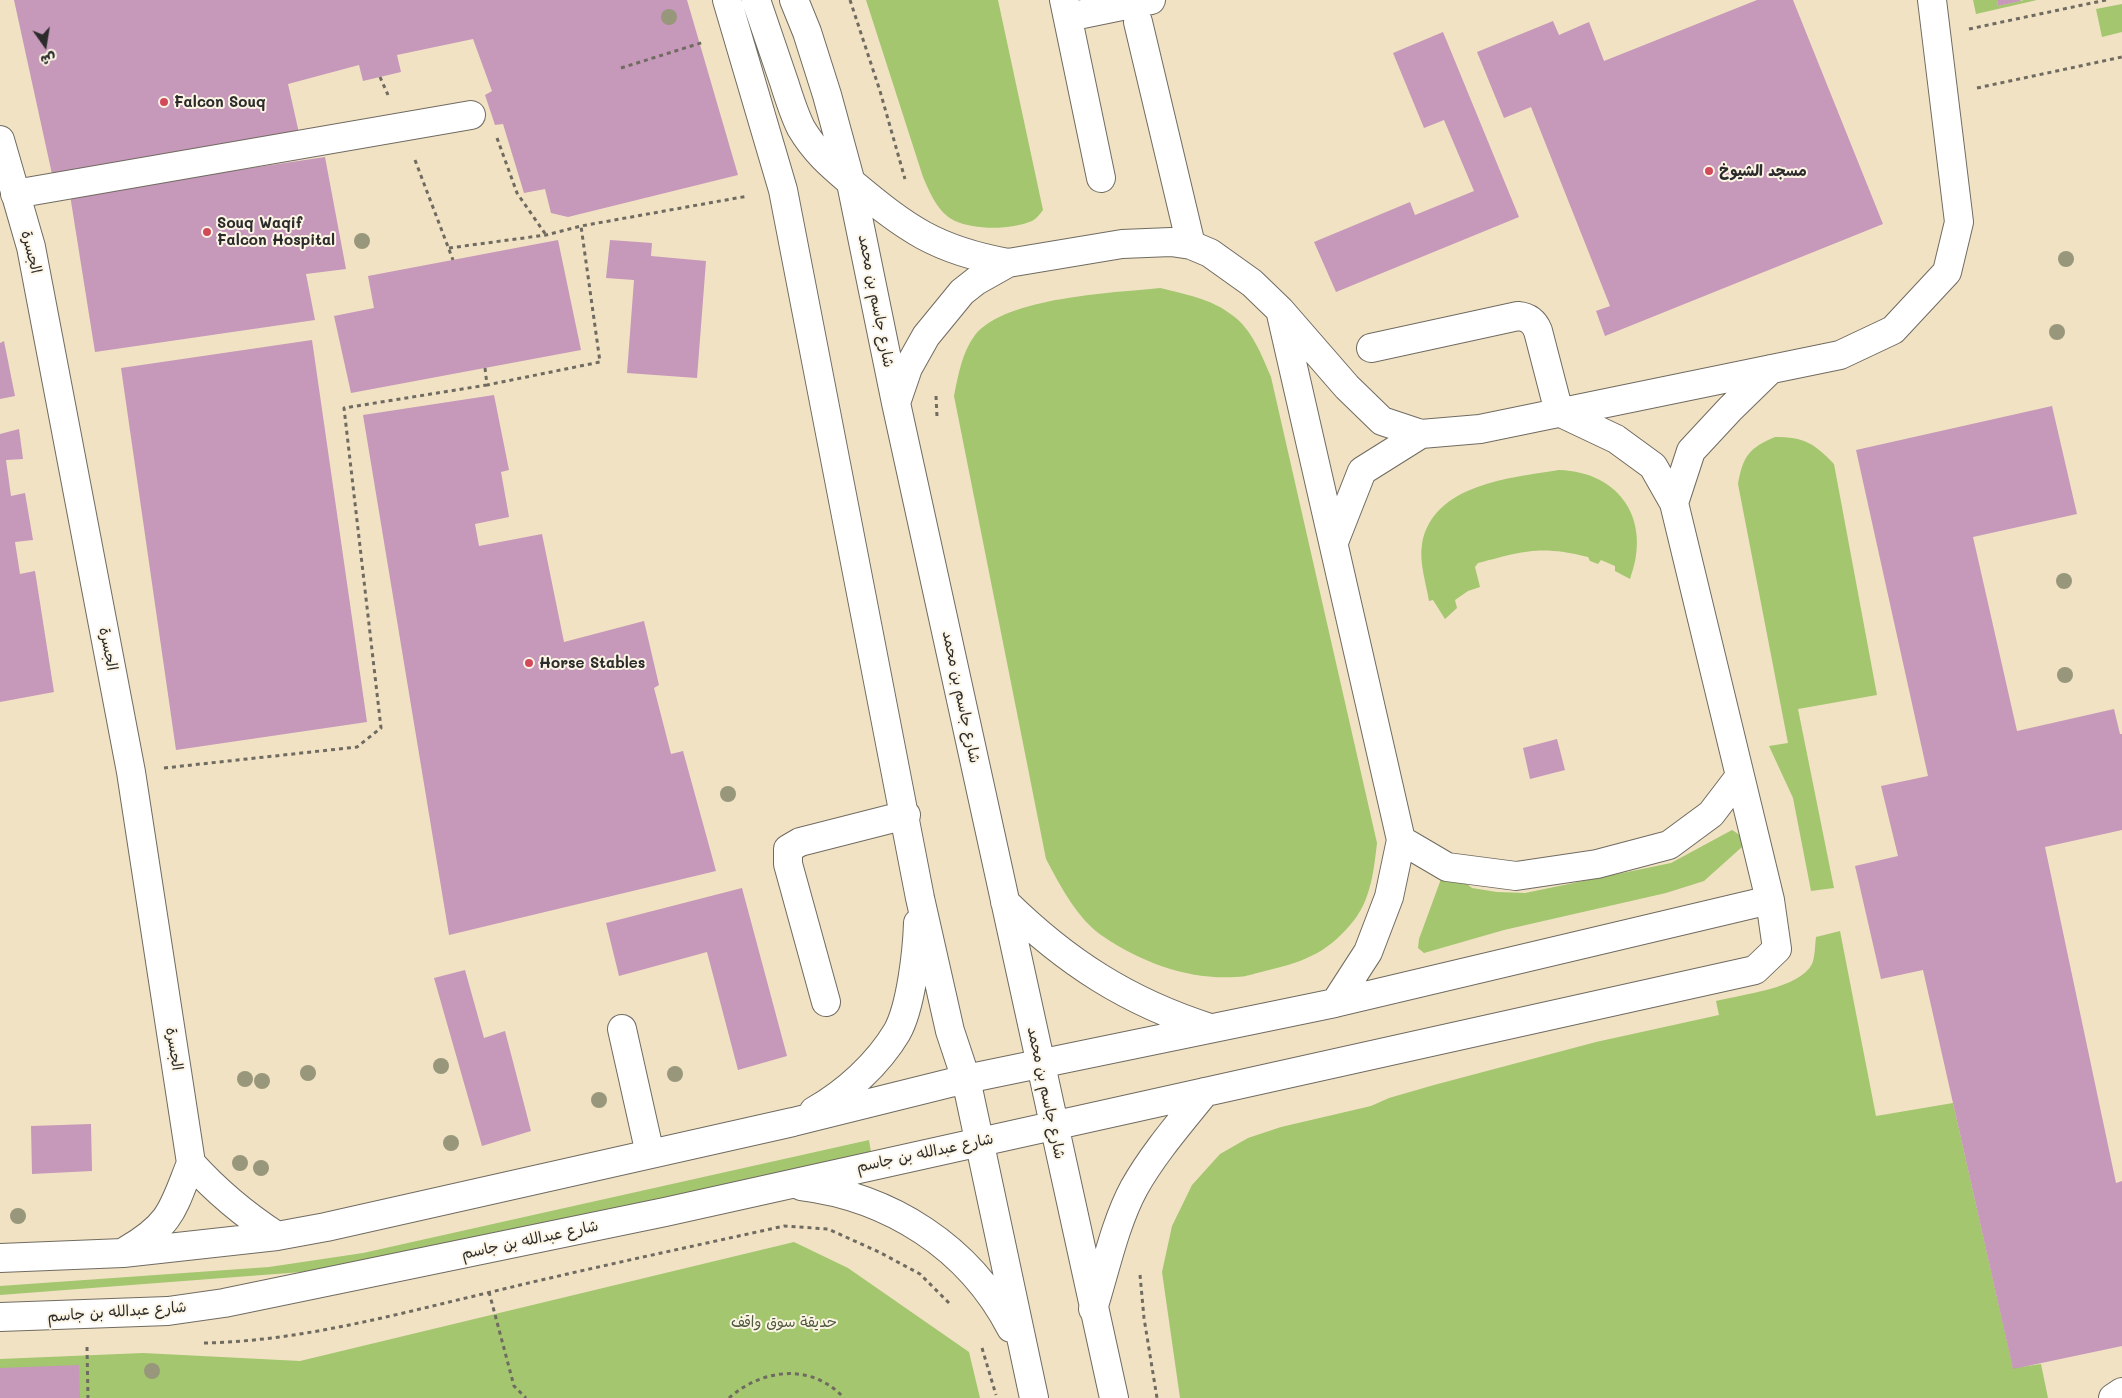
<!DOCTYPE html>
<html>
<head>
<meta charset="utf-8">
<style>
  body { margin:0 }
  #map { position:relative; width:2122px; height:1398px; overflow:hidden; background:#f1e2c4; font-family:Mali,"Playpen Sans Arabic",sans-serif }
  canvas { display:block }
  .north { position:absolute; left:20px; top:20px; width:50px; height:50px; -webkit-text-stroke:4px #fcf5e5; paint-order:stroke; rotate:167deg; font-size:14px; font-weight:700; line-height:20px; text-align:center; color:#2b2b2b }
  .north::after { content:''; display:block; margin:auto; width:18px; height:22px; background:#2b2b2b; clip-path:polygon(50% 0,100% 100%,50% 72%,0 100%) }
</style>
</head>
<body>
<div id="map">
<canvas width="2122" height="1398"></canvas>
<div class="north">ش</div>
</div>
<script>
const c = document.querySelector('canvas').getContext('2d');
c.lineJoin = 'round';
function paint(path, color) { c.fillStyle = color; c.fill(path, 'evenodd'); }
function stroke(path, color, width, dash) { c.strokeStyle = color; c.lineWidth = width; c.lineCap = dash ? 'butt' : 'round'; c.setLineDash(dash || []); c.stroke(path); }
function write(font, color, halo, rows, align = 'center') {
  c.font = font + ' Mali,"Playpen Sans Arabic",sans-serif'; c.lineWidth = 4; c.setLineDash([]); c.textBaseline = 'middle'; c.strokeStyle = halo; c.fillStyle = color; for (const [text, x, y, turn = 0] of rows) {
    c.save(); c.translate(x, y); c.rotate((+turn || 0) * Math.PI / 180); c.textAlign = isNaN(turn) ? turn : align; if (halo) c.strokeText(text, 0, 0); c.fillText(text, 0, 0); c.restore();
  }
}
paint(new Path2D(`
  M866,0H998L1043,210C1040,214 1036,219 1032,221C1011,230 975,230 955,221C938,213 930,193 923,177Z
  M1973,0H1997L1998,6L2024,0H2037L1976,14Z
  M2122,4V32L2102,37L2096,9Z
  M1160,288C1184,294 1212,299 1232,315C1252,329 1262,356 1271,377L1377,843C1374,869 1371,898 1355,919C1330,951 1307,961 1269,970C1259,972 1247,977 1236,977C1189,980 1143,963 1104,937C1077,919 1061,887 1046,859L954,396C958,376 962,352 975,335C1006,297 1112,293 1160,288Z
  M1775,437C1804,437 1814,443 1834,464L1877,695L1798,709L1834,888L1811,891L1793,798L1769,746L1788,743L1738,484C1743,456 1749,448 1775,437Z
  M1559,470C1621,472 1652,521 1630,579L1615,571V566L1601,560L1598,564L1590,561L1588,557C1540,545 1524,551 1478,563L1475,567L1480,587L1468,591L1455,600L1457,608L1445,619L1433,600L1429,601C1426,583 1419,562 1422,544C1433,484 1510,478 1559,470Z
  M1732,830C1740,835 1745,838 1742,847L1704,881L1666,893L1504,930L1424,953L1418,948L1419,939L1441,879L1447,875L1458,877L1472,888L1497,892L1525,893L1671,863Z
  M1840,931L1876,1116L1953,1103L2013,1368L2041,1364L2048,1398H1180L1162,1272L1172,1226L1192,1185L1220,1154L1248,1138L1281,1127L1371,1106L1389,1098L1434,1085L1596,1042L1719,1015L1716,1001C1743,994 1799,989 1812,964C1815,957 1815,945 1816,937Z
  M869,1140L871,1152L597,1213L315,1271L0,1295V1286L269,1267L363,1253Z
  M794,1242L848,1268L969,1352L980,1398H0V1359L143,1353L300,1361Z`), '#a3c66f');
paint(new Path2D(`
  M14,0H687L738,175L568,217L551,213L545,189L524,193L503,124L495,125L485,95L492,91L473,39L397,55L401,72L363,81L359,65L288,84L299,133L52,174Z
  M1757,0H1793L1883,224L1605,336L1596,311L1610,306L1531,107L1504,118L1477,52L1553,21L1559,35L1589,22L1604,61Z
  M1997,0H2020L2021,1L1998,6Z
  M1443,32L1519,217L1336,292L1314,242L1410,202L1415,215L1474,191L1444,120L1424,128L1393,53Z
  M325,157L346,269L306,274L315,320L95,352L70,195Z
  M558,240L581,350L351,393L334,316L374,308L368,276Z
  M610,240L652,243L651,256L706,261L697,378L627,373L634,280L606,278Z
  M312,340L367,722L176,750L121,368Z
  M4,341L15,396L0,399V343Z
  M494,395L509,470L501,472L509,517L475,524L479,546L542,534L564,642L644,621L659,685L654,688L671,754L683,751L716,871L449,935L363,415Z
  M2052,406L2077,514L1973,537L2017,731L2114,709L2120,734H2122V830L2045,847L2116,1183L2122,1181V1346L2013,1369L1923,970L1881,979L1855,866L1898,856L1881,786L1928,776L1856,450Z
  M19,429L23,459L6,460L11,496L25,493L33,540L15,542L20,574L35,571L54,692L0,702V434Z
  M1557,739L1565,770L1530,779L1523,748Z
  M742,888L787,1056L738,1070L707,952L619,976L606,923Z
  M465,970L484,1038L505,1031L531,1131L482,1146L434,978Z
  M91,1124L92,1171L32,1174L31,1126Z
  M79,1365L80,1398H0V1368Z`), '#c698b9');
const minor = new Path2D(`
  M727,0L783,190L920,898L950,1031L966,1079L1034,1398
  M756,0C765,27 775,55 784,82C789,98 794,114 801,128C815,152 832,166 852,183C907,229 936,250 1008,263
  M794,0L807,32L827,95L851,183L896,403L1114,1398
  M1064,0L1101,178
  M1068,17L1151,0
  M1138,22L1191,245
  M0,140L31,247L131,772L191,1163C173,1208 172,1224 127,1250
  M15,194L471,115
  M1281,314L1401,840L1447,867L1516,876L1597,864L1669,845L1711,814L1740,776
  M896,403L908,368L926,336L962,292L976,281L1008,263L1122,244L1171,242L1191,245L1210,253L1252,283L1280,310L1347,387L1382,421L1421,434L1480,429L1840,355L1893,330L1947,272L1959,222L1932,0
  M1674,503L1691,451L1730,409L1771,369
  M1334,542L1362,471L1421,434
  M1005,902C1066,962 1128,1002 1210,1028
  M826,1002L788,864V849L800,842L906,815
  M1335,1003L1368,952L1389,897L1401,840
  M622,1029L650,1154
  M814,1111C846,1093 878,1064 897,1032C911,1007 917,952 918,923
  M191,1163C217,1192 245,1215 277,1236
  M801,1186C890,1197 969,1247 1011,1328
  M0,1258L123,1253L277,1236L326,1227L793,1122L966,1079L1335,1003L1770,900
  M1093,1309C1105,1271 1115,1223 1134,1188C1153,1154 1180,1123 1205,1092
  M0,1317L168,1311L224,1303L665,1212L1755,970L1777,949L1770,900L1674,503L1653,466L1616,439L1559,412L1538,331C1534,321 1528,317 1518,316L1371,348
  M2113,1398L2122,1392`);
stroke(minor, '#706b61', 30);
stroke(new Path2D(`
  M850,0L880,91L905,179
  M1969,29L2106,0
  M621,68L704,42
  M380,77L388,95
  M1977,88L2122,57
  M497,138L517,193L546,235
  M415,160L453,260
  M449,248L546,235L581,226L748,196
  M485,368L487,385L600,362L581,226
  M936,396L937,417
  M164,768L357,747L381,728L344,408L487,385
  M1140,1275L1144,1318L1157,1398
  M489,1292L514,1386L526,1398
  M204,1343C301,1341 393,1315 487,1293C585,1269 685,1248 784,1226L828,1229L879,1252L920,1274L951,1305
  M87,1347L88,1398
  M982,1348L996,1395
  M729,1398C763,1368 812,1363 844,1398`), '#706b61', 3, [4, 4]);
stroke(minor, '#fff', 28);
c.fillStyle = '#98977b';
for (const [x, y] of [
  [669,17],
  [362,241],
  [2066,259],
  [2057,332],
  [2064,581],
  [2065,675],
  [728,794],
  [441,1066],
  [308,1073],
  [675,1074],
  [245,1079],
  [262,1081],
  [599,1100],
  [451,1143],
  [240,1163],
  [261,1168],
  [18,1216],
  [152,1371]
]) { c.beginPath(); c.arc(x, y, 8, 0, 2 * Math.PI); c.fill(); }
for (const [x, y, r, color] of [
  [164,102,5,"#d1495b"],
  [1709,171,5,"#d1495b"],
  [207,232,5,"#d1495b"],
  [529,663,5,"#d1495b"]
]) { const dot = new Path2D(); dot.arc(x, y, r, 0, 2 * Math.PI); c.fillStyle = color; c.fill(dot); stroke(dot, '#fcf5e5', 2); }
write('bold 15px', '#2b2b2b', '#fcf5e5', [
  ["Falcon Souq",174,102],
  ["مسجد الشيوخ",1719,171],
  ["Souq Waqif",217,223],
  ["Falcon Hospital",217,240],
  ["Horse Stables",539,663]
], 'left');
write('15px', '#2b2b2b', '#fcf5e5', [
  ["الجسرة",31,252,76],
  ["شارع جاسم بن محمد",876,301,79],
  ["الجسرة",108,649,79],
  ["شارع جاسم بن محمد",961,697,78],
  ["الجسرة",174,1049,81],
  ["شارع جاسم بن محمد",1046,1093,78],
  ["شارع عبدالله بن جاسم",925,1153,-12],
  ["شارع عبدالله بن جاسم",530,1240,-12],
  ["شارع عبدالله بن جاسم",117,1312,-4]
]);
write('15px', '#4f5a3f', '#fcf5e5', [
  ["حديقة سوق واقف",784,1322]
]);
</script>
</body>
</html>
